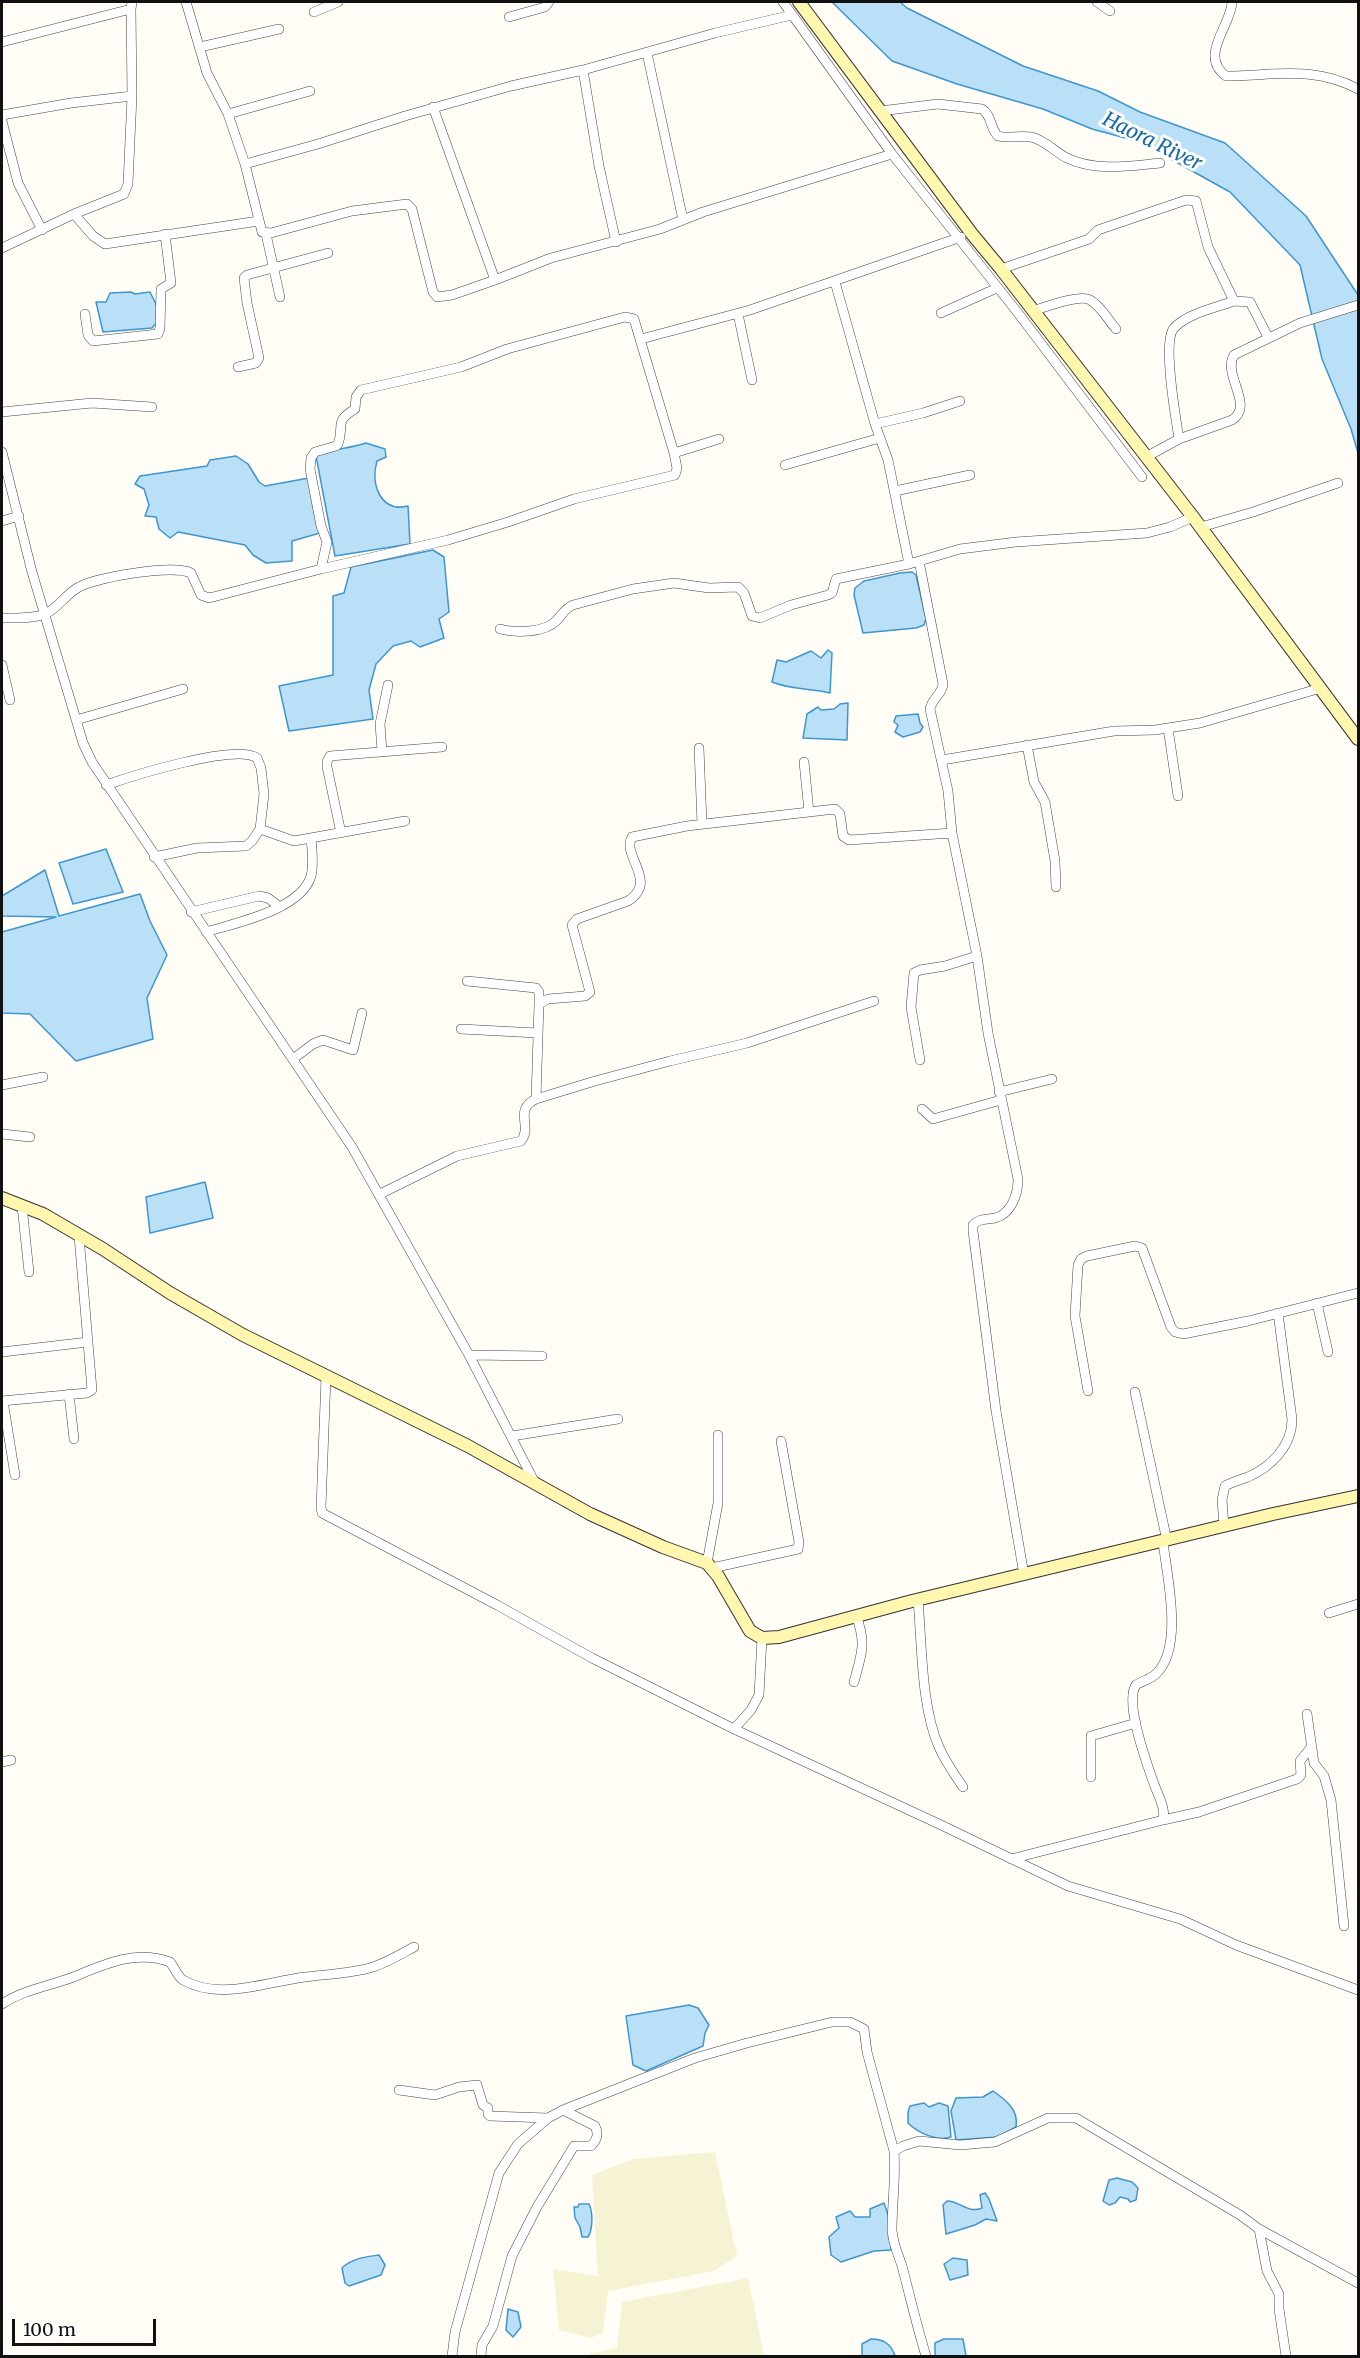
<!DOCTYPE html>
<html>
<head>
<meta charset="utf-8">
<style>
  body { margin:0 }
  #map { position:relative; width:1360px; height:2358px; overflow:hidden; background:#fffdf5; font-family:Merriweather,serif }
  canvas { display:block }
  .frame { position:absolute; inset:0; border:3px solid #111; pointer-events:none }
  .scale { position:absolute; left:12px; top:2319px; width:144px; height:27px; box-sizing:border-box; border:3px solid #111; border-top:0; padding-left:8px; font-size:18px; line-height:21px; white-space:nowrap; color:#111; -webkit-text-stroke:4px #fff; paint-order:stroke }
</style>
</head>
<body>
<div id="map">
<canvas width="1360" height="2358"></canvas>
<div class="frame"></div>
<div class="scale">100 m</div>
</div>
<script>
const c = document.querySelector('canvas').getContext('2d');
c.lineJoin = 'round';
function paint(path, color) { c.fillStyle = color; c.fill(path, 'evenodd'); }
function stroke(path, color, width, dash) { c.strokeStyle = color; c.lineWidth = width; c.lineCap = dash ? 'butt' : 'round'; c.setLineDash(dash || []); c.stroke(path); }
function write(font, color, halo, rows, align = 'center') {
  c.font = font + ' Merriweather,serif'; c.lineWidth = 6; c.setLineDash([]); c.textBaseline = 'middle'; c.strokeStyle = halo; c.fillStyle = color; for (const [text, x, y, turn = 0] of rows) {
    c.save(); c.translate(x, y); c.rotate((+turn || 0) * Math.PI / 180); c.textAlign = isNaN(turn) ? turn : align; if (halo) c.strokeText(text, 0, 0); c.fillText(text, 0, 0); c.restore();
  }
}
paint(new Path2D(`
  M715,2152L737,2256L714,2271L608,2291L603,2333L590,2338L559,2330L553,2269L598,2276L592,2175L633,2159Z
  M748,2278L764,2356H589V2354L617,2348L622,2302Z`), '#f6f3d4');
const water = new Path2D(`
  M832,2H900L907,8L1023,66L1098,91L1140,112L1225,143L1306,216L1358,295V453L1351,429L1322,359L1300,265L1230,192L1140,142L1092,129L1043,109L957,84L892,61Z
  M131,292L135,294L150,292L156,304L160,318L152,328L103,332L96,302H106L110,293Z
  M366,443L385,449L386,457L377,461C370,483 380,513 408,506L410,544L335,556L316,456C332,448 349,449 366,443Z
  M236,456L248,464L259,482L265,486L309,478L320,533L292,541V561L266,563L253,555L245,545L178,532L170,538L159,529L156,517L145,516L149,505L144,489L135,484L140,476L207,466L210,460Z
  M433,550L444,557L449,612L439,619L444,638L420,647L411,641L393,646L376,664L369,690L373,719L289,731L279,686L333,675V596L344,593L351,567Z
  M900,573L912,572L916,575L926,619L924,625L916,628L863,633L854,595L855,588L864,581Z
  M828,650L832,653L830,693C811,688 791,690 772,682L777,660L786,662L811,651L821,658Z
  M848,703L847,740L803,738L807,714L818,707L821,710L834,709L840,704Z
  M918,714L920,723L923,727L920,732L903,737L895,732L898,725L894,722L896,716Z
  M106,849L123,892L73,904L59,863Z
  M45,870L59,916L140,894L150,921L167,955L147,998L153,1039L76,1061L30,1014L2,1013V932L56,917L2,916V896Z
  M205,1182L213,1218L150,1233L146,1197Z
  M689,2005L698,2008L709,2025L705,2033L703,2046L646,2071L633,2065L626,2016Z
  M993,2091C1006,2100 1019,2110 1016,2127L998,2137L956,2140L951,2111L956,2098L983,2097Z
  M924,2103L929,2107L939,2103L948,2106L951,2137C938,2142 918,2133 908,2123V2112L910,2106Z
  M1117,2178L1132,2182L1138,2188L1136,2200L1130,2202L1128,2199L1120,2197L1115,2203L1109,2205L1103,2201L1109,2180Z
  M985,2193L989,2199L997,2221L986,2219L975,2225L946,2234L943,2205L947,2201C960,2201 968,2214 982,2208L980,2195Z
  M884,2203L892,2226L891,2250L874,2251L841,2262L831,2255L829,2237L839,2228L836,2217L850,2211L855,2217H870V2209Z
  M579,2204H589C593,2212 593,2229 588,2237H582L580,2227L575,2218L574,2207H578Z
  M379,2255L385,2265L381,2275L349,2286L345,2283L342,2268C352,2258 366,2257 379,2255Z
  M953,2258L967,2260L968,2275L950,2280L944,2264Z
  M508,2309L518,2312L521,2327L513,2337L506,2330Z
  M871,2339C884,2339 891,2344 895,2356H862V2344Z
  M944,2339H963L966,2356H935V2343Z`);
paint(water, '#b9e0f7');
stroke(water, '#3f96cf', 1.5);
const street = new Path2D(`
  M186,2L207,73L228,114L245,164L262,232L271,233L352,211L407,204L412,209L433,292L437,297L452,295L495,280L551,258L660,229L703,212L892,154
  M783,2L892,154L1018,313L1142,477
  M1097,2L1110,11
  M1232,2C1232,24 1198,56 1226,76C1274,76 1312,65 1358,89
  M314,12L338,2
  M509,17L545,7L549,2
  M2,42L131,9L132,2
  M200,47L279,29
  M647,53L683,220
  M583,70L599,166L616,242
  M433,107L495,280
  M880,111L938,104L982,109C992,115 990,129 998,136C1009,139 1020,135 1031,137C1045,140 1055,152 1067,158C1096,172 1130,166 1160,163
  M228,114L310,91
  M2,115L71,103L132,96L131,9
  M2,121L18,183L42,230
  M245,164L318,144L405,116L511,86L583,70L715,33L792,15
  M74,214L93,236L105,244L259,221
  M266,234L280,297
  M2,248L74,214L124,194L128,184L132,96
  M1001,269L1089,239L1098,230L1186,200L1196,201L1208,247L1234,301C1216,308 1188,313 1174,328C1162,341 1176,419 1179,439
  M835,282L875,424L888,460L909,564
  M1234,301L1250,302L1268,337
  M1033,311C1045,307 1080,294 1090,300C1100,305 1109,321 1116,329
  M941,313L997,288
  M85,314L88,335L93,341L158,334L160,328L161,289L171,283L165,234
  M738,314L752,380
  M641,339L750,310L961,237
  M238,367L256,363L259,358L247,303L244,278L247,275L328,253
  M2,412L92,403L152,407
  M875,424L923,413L960,401
  M2,452L32,572L83,743L92,762L352,1147L469,1355L534,1481
  M674,453L719,439
  M1146,457L1179,439L1232,420C1255,406 1222,375 1234,355L1300,323L1358,305
  M785,465L880,438
  M895,491L970,475
  M2,521L19,516
  M1201,527L1253,512L1338,483
  M919,561L943,684C942,695 932,698 930,709L948,791L952,833L977,956L988,1033L1018,1179C1018,1195 1011,1214 995,1218C986,1220 980,1218 973,1225V1231L996,1411L1024,1575
  M2,618C15,618 34,619 47,613C59,607 67,593 79,587C97,577 174,564 191,573L201,595L209,598L321,569L448,540L508,522L574,499L675,475L677,468L674,453L634,319L625,317L507,349L461,367L361,390L356,397L355,409C333,422 345,426 338,444L336,446L315,452L311,458L310,469L321,526L327,542L321,569
  M500,629C515,633 544,633 556,621C563,614 564,609 573,605L633,589L674,583L709,588L738,587L744,593L752,616L760,618L791,605L828,595L832,593L836,579L909,564L960,549L1016,542L1147,533L1170,527L1193,517
  M2,665L10,700
  M76,720L183,689
  M1168,728L1178,796
  M1027,745L1034,782L1045,802L1055,861L1056,887
  M699,748L702,824
  M382,751L380,724L388,685
  M942,760L1114,731L1155,730L1200,723L1321,688
  M804,762L809,812
  M106,785C132,776 236,743 257,758L261,768L264,794L260,829L252,841L246,846L197,848L154,857
  M260,829L294,841L405,821
  M341,833L327,767V762L330,756L442,747
  M191,912L259,896L268,898L280,907
  M206,932C235,923 301,910 311,876C314,864 312,850 311,838
  M467,981L536,988L539,992V1004
  M461,1029L537,1033
  M293,1059L313,1044L323,1040L353,1050L362,1013
  M920,1060L911,1007L914,973L920,970L945,966L977,956
  M2,1085L43,1077
  M999,1092L1052,1079
  M536,1099L539,1004L548,999L585,996L590,992L572,925L577,919L628,901C659,881 621,856 632,837L687,826L835,809L840,814L843,836L849,840L952,833
  M922,1109L933,1119L1001,1100
  M2,1134L30,1137
  M380,1194L457,1156L521,1141C533,1126 513,1110 536,1099L595,1081L670,1061L747,1043L874,1001
  M22,1206L29,1272
  M1317,1303L1328,1352
  M2,1352L88,1342
  M469,1355L542,1356
  M326,1377L321,1507L322,1513L497,1605L592,1658L734,1729L939,1824L1068,1886L1180,1919L1236,1945L1358,1990
  M1088,1391L1075,1316L1078,1265L1081,1259L1087,1256L1135,1246L1142,1248L1171,1327L1175,1332L1183,1334L1248,1321L1358,1293
  M1135,1392L1167,1541
  M69,1394L74,1439
  M2,1401L87,1393L92,1390L79,1236
  M3,1401L15,1475
  M512,1436L618,1419
  M1224,1526L1222,1500L1225,1486C1232,1482 1240,1480 1248,1477C1271,1467 1292,1446 1292,1419L1278,1313
  M707,1563L718,1503V1435
  M712,1568L798,1549L799,1542L781,1441
  M918,1600C922,1644 921,1707 939,1747C945,1761 954,1774 963,1787
  M1329,1613L1358,1604
  M854,1682C861,1656 867,1643 856,1616
  M1307,1714L1314,1763L1324,1776L1331,1800L1344,1926
  M734,1729L751,1710L759,1695L762,1638
  M2,1762L11,1760
  M1091,1777V1736L1136,1723
  M1163,1820L1199,1812L1297,1779L1301,1775L1300,1761L1312,1746
  M1011,1859L1163,1820C1166,1809 1158,1795 1154,1784C1147,1764 1124,1702 1136,1685C1142,1681 1151,1679 1156,1674C1184,1647 1167,1577 1163,1542
  M2,2004C25,1989 51,1986 76,1976C107,1963 137,1950 170,1962C175,1968 177,1976 183,1980C220,2001 266,1982 305,1977C328,1974 350,1974 373,1967C388,1962 401,1954 414,1947
  M399,2090L435,2095L459,2087L477,2085L483,2105L488,2108V2114L490,2116L548,2118
  M894,2151C896,2178 892,2204 892,2230C893,2244 898,2254 902,2266C910,2296 917,2327 926,2356
  M1259,2229L1267,2271L1279,2294V2309L1286,2356
  M452,2356L455,2332L499,2173L518,2144L548,2118L563,2110L695,2058L747,2043L832,2022H850L864,2029L867,2052L894,2151L903,2146L919,2141L960,2145L995,2142L1048,2118H1076L1240,2215L1259,2229L1358,2283
  M481,2356L482,2345L493,2326L512,2256L537,2207L574,2146H591C597,2140 599,2134 595,2126L563,2110`);
const secondary = new Path2D(`
  M799,2L972,234L1001,269L1193,517L1358,739
  M2,1198L43,1214L103,1249L170,1293L243,1335L468,1446L590,1514L663,1547L707,1563L718,1576L750,1631L762,1638L779,1637L912,1601L1273,1514L1358,1496`);
stroke(street, '#444', 10);
stroke(secondary, '#333', 14);
stroke(street, '#fff', 9);
stroke(secondary, '#fff6b0', 12);
write('italic 20px', '#1768a6', '#fff', [
  ["Haora River",1152,142,26]
]);
</script>
</body>
</html>
